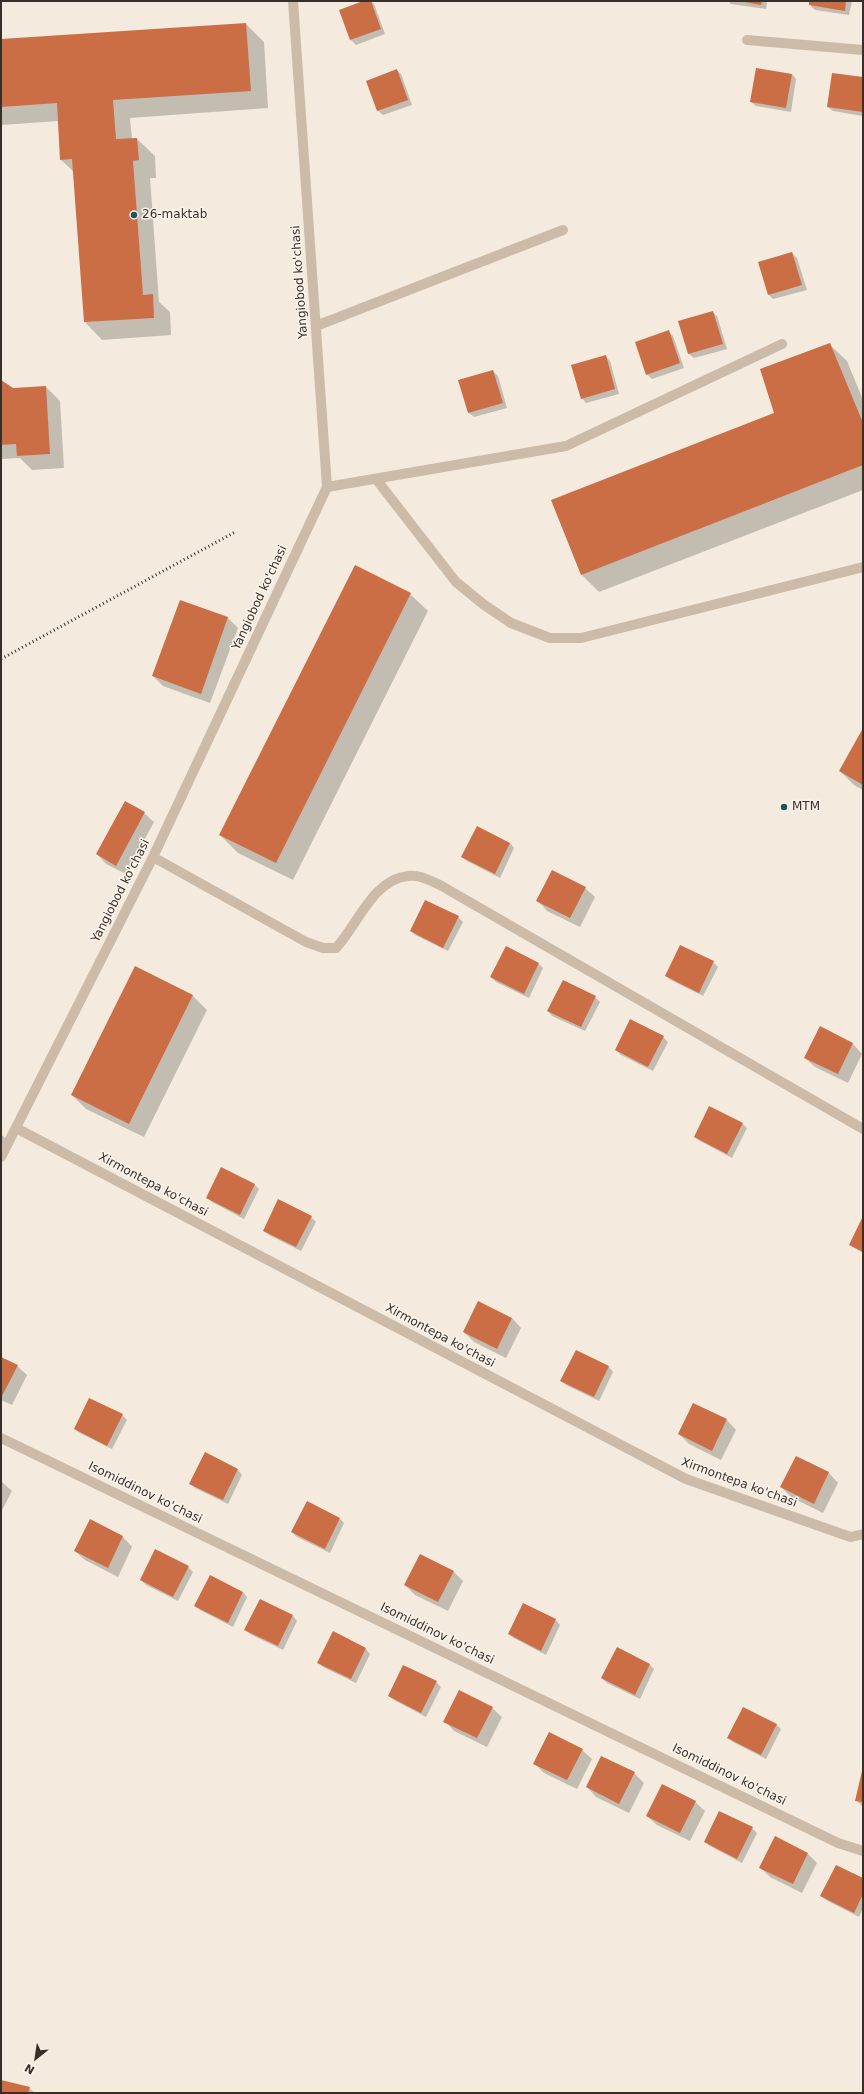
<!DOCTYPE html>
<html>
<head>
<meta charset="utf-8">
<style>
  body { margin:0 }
  #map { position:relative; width:864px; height:2094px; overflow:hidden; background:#f4ebde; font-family:"DejaVu Sans",sans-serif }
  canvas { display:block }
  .frame { position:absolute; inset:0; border:2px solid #392f29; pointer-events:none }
  .north { position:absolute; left:16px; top:2038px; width:40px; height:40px; -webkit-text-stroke:3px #fbf4eb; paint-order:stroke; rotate:210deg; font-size:11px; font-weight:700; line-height:16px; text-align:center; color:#392f29 }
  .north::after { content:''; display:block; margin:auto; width:14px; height:18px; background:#392f29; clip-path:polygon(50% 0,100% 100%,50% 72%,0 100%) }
</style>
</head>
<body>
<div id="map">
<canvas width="864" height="2094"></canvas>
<div class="frame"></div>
<div class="north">N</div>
</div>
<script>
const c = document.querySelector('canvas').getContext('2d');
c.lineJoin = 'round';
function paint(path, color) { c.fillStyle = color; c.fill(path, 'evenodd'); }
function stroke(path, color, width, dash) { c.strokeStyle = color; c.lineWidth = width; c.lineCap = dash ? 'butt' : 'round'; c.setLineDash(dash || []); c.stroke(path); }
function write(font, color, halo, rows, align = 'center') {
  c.font = font + ' "DejaVu Sans",sans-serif'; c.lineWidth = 3; c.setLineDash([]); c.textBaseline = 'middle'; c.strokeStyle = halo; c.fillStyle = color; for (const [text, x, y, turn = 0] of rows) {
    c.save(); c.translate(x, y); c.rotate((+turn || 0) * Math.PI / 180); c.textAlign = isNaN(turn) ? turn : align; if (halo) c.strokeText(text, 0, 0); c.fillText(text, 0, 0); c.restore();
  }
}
paint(new Path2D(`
  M365,1H371L374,4L385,34L356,45L351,40L341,10Z
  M728,1H767L766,9L731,4Z
  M810,1H852L849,15L815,10L810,5Z
  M246,24L264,42L268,108L130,118L132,139H137L155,156L156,178H150L159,302L170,312L171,335L102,340L85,322L74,172L61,160L59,121L1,125V40Z
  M396,70L401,74L412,105L383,115L378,111Z
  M792,74L796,79L791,112L756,106L751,102Z
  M863,78V116L833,111L828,107Z
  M792,253L797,258L807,290L773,299L769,295Z
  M712,312L717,316L727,349L694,358L689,354Z
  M668,331L673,336L684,368L652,379L647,374Z
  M829,344L847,361L863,400V490L599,592L582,575L552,501L775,413Z
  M605,356L610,361L619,394L586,403L582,398Z
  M493,371L498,376L507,408L474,417L469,413L460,381Z
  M1,381L12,390L46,387L60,401L64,468L32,470L20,458L1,459Z
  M410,594L428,611L293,880L238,853L220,835Z
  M180,601L228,618L238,628L210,703L163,686L153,676Z
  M863,730V790L854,785L840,771Z
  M144,813L154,822L126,874L106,864L97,854Z
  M510,843L514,848L500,878L467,861L462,857Z
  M585,888L595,897L580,927L547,911L538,901Z
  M458,917L463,922L448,951L415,935L411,931Z
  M713,962L718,967L703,996L671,980L666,976Z
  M539,964L543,968L529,998L496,982L491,977Z
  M135,967L193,996L207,1010L144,1137L86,1109L72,1095Z
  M595,997L600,1002L585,1031L552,1016L548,1011Z
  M820,1028L853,1044L862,1054L848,1083L815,1067L805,1058Z
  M663,1037L668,1042L653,1071L621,1055L616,1050Z
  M742,1123L747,1128L732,1158L700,1141L695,1137Z
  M1,1134L7,1140L1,1151Z
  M254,1184L259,1189L244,1219L212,1202L207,1198Z
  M311,1217L316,1222L301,1251L269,1235L264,1230Z
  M863,1218V1253L850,1245Z
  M512,1318L521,1328L506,1358L474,1342L464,1332Z
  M576,1351L609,1367L613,1372L599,1401L566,1385L561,1380Z
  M1,1358L17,1366L27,1375L12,1405L1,1400Z
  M694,1404L727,1420L736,1430L721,1460L689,1444L679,1434Z
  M122,1415L127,1420L112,1449L80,1433L75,1429Z
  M205,1454L238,1470L242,1475L228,1504L195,1488L190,1483Z
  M796,1457L829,1473L838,1483L823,1513L791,1497L781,1487Z
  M1,1481L12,1491L1,1512Z
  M307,1502L340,1519L344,1523L330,1553L297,1537L292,1532Z
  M90,1521L123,1537L132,1547L118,1577L85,1560L75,1551Z
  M188,1567L193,1572L178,1601L146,1585L141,1580Z
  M453,1571L463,1581L448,1611L415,1595L405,1585Z
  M243,1592L247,1597L233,1627L200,1610L195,1606Z
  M260,1600L293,1616L297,1621L283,1650L250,1634L245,1629Z
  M524,1604L556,1620L560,1625L546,1655L514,1638L509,1634Z
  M333,1633L366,1649L370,1654L356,1683L323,1667L318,1662Z
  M649,1664L654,1669L640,1699L607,1683L602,1678Z
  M436,1682L441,1687L426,1717L394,1700L389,1696Z
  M492,1708L502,1717L487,1747L454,1731L445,1721Z
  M776,1724L781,1729L766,1759L733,1742L729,1738Z
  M582,1750L592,1759L577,1789L544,1773L534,1763Z
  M863,1772V1807L856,1800Z
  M634,1773L644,1783L629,1813L596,1797L587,1787Z
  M695,1802L705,1811L690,1841L657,1825L647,1816Z
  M752,1828L757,1833L742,1863L710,1846L705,1842Z
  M775,1837L808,1854L817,1863L802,1893L770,1877L760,1867Z
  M863,1880V1908L859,1917L826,1900L822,1896Z
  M1,2081L29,2088L35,2093H1Z`), '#0003');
paint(new Path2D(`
  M363,1H371L381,29L350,40L339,10Z
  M739,1H762L761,5Z
  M809,1H846L845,11L809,5Z
  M246,23L251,91L113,100L116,139L137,138L139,160L133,161L143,295L153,294L154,318L84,322L72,159L60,160L57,103L1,107V39Z
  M756,68L792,74L786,108L750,102Z
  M397,69L408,100L377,111L366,81Z
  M832,73L863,77V112L827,107Z
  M792,252L802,285L768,295L758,262Z
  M713,311L723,344L688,354L678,321Z
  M669,330L680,363L646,375L635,342Z
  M830,343L863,423V465L581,575L551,500L774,413L760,369Z
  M606,355L615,389L581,399L571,365Z
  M493,370L503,403L468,413L458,380Z
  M1,380L13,388L46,386L50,454L17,456L16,444L1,445Z
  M355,565L411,593L276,863L219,835Z
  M180,600L228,617L201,694L152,676Z
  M863,728V785L839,771Z
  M125,801L145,812L116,866L96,854Z
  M477,826L510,843L495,874L461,857Z
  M552,870L586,887L570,918L536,901Z
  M425,900L459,916L443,948L410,931Z
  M680,945L714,961L699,993L665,976Z
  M506,946L539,963L524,994L490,977Z
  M135,966L193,995L129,1124L71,1095Z
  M563,980L596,996L581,1027L547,1011Z
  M630,1019L664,1036L648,1067L615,1050Z
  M820,1026L853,1043L838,1074L804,1058Z
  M709,1106L743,1123L727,1154L694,1137Z
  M221,1167L255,1184L240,1215L206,1198Z
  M278,1199L312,1216L296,1247L263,1231Z
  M863,1216V1252L849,1245Z
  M478,1301L512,1318L497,1349L463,1332Z
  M576,1350L609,1366L594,1397L560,1381Z
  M1,1357L18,1365L2,1396L1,1395Z
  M89,1398L123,1414L107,1446L74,1429Z
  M693,1403L727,1419L712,1451L678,1434Z
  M205,1452L238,1469L223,1500L189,1484Z
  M796,1456L829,1472L814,1504L780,1487Z
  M307,1501L340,1518L325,1549L291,1532Z
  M90,1519L123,1536L108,1568L74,1551Z
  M155,1549L189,1566L173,1597L140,1580Z
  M420,1554L454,1571L438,1602L404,1585Z
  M210,1575L243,1592L228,1623L194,1606Z
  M260,1599L293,1615L278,1646L244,1630Z
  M523,1603L556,1619L541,1651L508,1634Z
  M333,1631L366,1648L351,1679L317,1663Z
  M617,1647L650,1664L635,1695L601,1678Z
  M403,1665L437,1681L421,1713L388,1696Z
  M459,1690L493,1707L477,1738L443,1722Z
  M743,1707L777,1724L761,1755L727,1738Z
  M549,1732L583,1749L567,1780L533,1764Z
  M601,1756L635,1772L619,1804L586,1787Z
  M862,1771H863V1802L855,1801Z
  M662,1784L696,1801L680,1833L646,1816Z
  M719,1811L753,1827L737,1859L704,1842Z
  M775,1836L808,1853L793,1884L759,1868Z
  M836,1865L863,1878V1894L854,1913L820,1896Z
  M1,2080L30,2087L28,2093H1Z`), '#cb6d45');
stroke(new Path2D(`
  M747,40L863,50
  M316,326L563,230
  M376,479L456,582L483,604L511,623L550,638H581L863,567
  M327,487L566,446L782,344
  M153,857L306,942L323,948H336C357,926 373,879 408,876C419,874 430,881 440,885L863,1129
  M16,1128L686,1479L839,1533L851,1537L863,1534
  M1,1157L153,857L327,487L293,1
  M1,1438L838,1843L863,1851`), '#cdbba9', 10);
stroke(new Path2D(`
  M1,659L235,532`), '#392f29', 3, [1, 3]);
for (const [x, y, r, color] of [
  [134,215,4,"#1c555d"],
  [784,807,4,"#1c555d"]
]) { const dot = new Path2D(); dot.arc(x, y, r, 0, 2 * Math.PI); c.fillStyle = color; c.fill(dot); stroke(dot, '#fbf4eb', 1.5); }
write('12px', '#392f29', '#fbf4eb', [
  ["26-maktab",142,215],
  ["MTM",792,807]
], 'left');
write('12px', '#392f29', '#fbf4eb', [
  ["Yangiobod ko'chasi",300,282,-94],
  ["Yangiobod ko'chasi",260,598,-65],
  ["Yangiobod ko'chasi",121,891,-63],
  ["Xirmontepa ko'chasi",153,1185,28],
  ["Xirmontepa ko'chasi",440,1336,28],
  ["Xirmontepa ko'chasi",739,1483,20],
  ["Isomiddinov ko'chasi",145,1493,26],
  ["Isomiddinov ko'chasi",437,1634,26],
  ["Isomiddinov ko'chasi",729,1775,26]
]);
</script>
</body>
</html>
